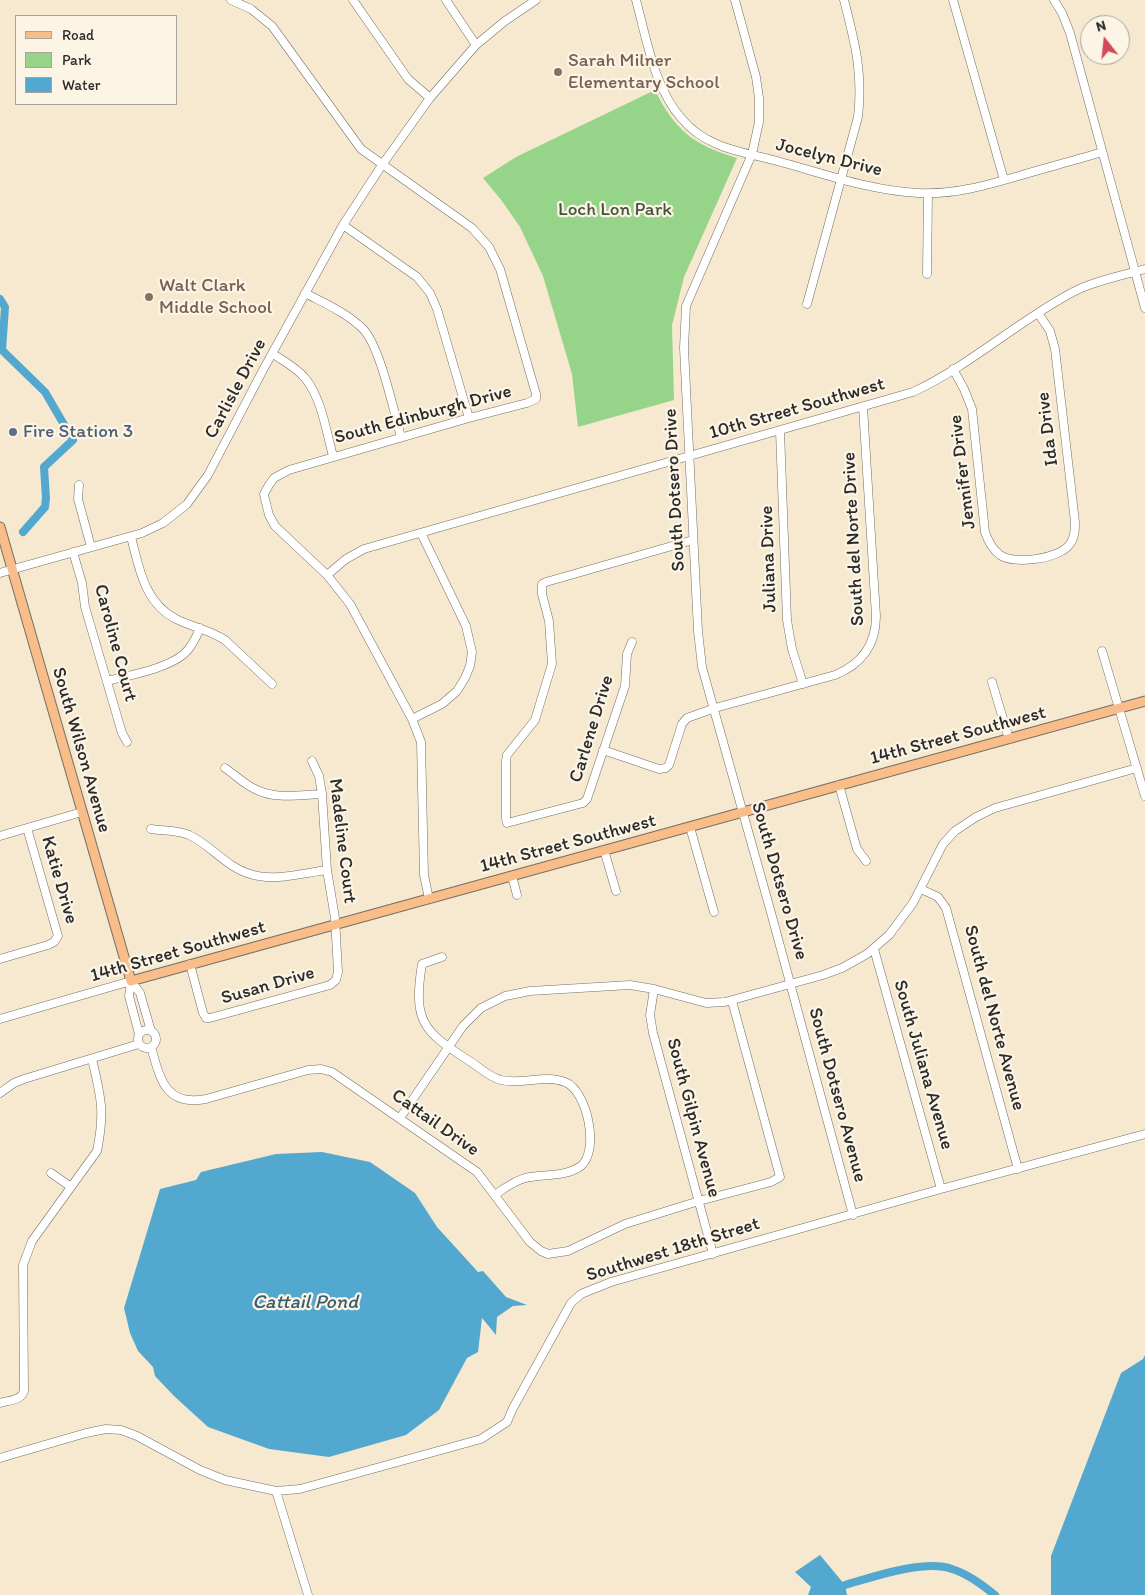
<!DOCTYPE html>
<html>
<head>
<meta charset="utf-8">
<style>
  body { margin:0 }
  #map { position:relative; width:1145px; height:1595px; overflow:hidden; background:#f6e9d0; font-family:Itim,sans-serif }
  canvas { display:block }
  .legend { position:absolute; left:15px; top:15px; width:162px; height:90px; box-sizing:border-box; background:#fcf5e5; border:1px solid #a8a49b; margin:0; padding:6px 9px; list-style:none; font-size:15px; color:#2b2b2b }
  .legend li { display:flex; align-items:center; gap:10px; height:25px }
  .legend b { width:25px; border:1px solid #a8a49b }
  .north { position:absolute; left:1080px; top:15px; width:50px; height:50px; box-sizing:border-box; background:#fcf5e5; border:1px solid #a8a49b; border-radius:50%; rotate:344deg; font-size:14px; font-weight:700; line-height:20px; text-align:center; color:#2b2b2b }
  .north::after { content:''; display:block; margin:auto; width:18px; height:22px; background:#d1495b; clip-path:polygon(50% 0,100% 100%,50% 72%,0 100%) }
</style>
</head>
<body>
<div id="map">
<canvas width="1145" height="1595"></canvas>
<ul class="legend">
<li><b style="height:6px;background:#f8bd89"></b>Road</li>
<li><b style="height:14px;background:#96d48a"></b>Park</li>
<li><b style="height:14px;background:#53a8cf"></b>Water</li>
</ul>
<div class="north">N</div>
</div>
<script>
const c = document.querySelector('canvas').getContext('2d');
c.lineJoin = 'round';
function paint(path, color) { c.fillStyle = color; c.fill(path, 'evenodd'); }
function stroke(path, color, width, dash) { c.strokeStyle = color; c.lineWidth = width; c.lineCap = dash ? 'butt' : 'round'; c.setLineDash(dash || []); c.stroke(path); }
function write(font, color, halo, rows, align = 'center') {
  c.font = font + ' Itim,sans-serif'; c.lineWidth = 4.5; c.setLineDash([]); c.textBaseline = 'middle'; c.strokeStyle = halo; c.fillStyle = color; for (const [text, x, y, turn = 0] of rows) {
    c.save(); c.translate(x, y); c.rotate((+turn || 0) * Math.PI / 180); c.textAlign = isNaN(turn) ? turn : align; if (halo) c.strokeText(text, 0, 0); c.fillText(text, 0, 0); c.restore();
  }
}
paint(new Path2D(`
  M655,90C675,131 694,145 737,158L684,277L672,325L674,400L578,427L572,374L543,276L520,227L502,201L483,178L516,157Z`), '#96d48a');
paint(new Path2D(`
  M322,1152L370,1162L415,1193L437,1227L478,1272L483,1271L506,1297L527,1305L513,1306L497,1317L496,1335L482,1318L478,1352L467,1358L439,1410L406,1435L329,1457L269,1449L208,1427L174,1396L155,1376L153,1367L138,1351L130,1333L124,1308L160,1189L196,1180L201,1172L276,1154Z
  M1145,1355V1595H1051V1556L1121,1373L1143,1359Z
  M820,1555L845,1585L847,1595H808L811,1587L795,1572Z`), '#53a8cf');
stroke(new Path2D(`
  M0,299L5,307L2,350L45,392L73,440L44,467L46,498L45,507L23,532
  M845,1585C873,1577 925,1559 952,1569C968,1574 982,1585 995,1595`), '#53a8cf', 8);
const minor = new Path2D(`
  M231,0L251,9L272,26L361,149L472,228L489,247L500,269L536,394V399L527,403L469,418L289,470L274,478L269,485L264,494L265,499L269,515L275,526L327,575L350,604L412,719L421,742L424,875L429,899
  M353,0L408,79L430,98
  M446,0L476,45
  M636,0C647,40 654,88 682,119C706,148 743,152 777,161C822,173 871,191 918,193C954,195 988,185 1022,175C1049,167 1076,160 1102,152
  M735,0L756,77L759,98V122L752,154L686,306L684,348L698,631L702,667L770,909L853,1215
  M953,0L1004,180
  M1054,0L1062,13L1070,33L1145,308
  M343,225L417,277L430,293L437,309L469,418
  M927,274L928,193
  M305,293C326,304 347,313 363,329C380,346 394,412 401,437
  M807,304L858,117C863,72 855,43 844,0
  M273,354C284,361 297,368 305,378C322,399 326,431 333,456
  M953,369L964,389L972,409L985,532C988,541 992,549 1000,555C1014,565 1060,559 1070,544C1075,538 1075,529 1075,522L1055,349L1050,331L1038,313
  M780,431L787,620L792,649L803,684
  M79,485L78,499L91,547
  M131,537C139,567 144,603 176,619C192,627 210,630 225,640L272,684
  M73,552L82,583L85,607L122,733L127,742
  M0,573L142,533L163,523L187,504L208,475L263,370L343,225L382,165L430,98L476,45L505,21L536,0
  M327,575L346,559L364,549L913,392C971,365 1019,320 1075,291C1094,281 1124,275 1145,269
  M632,642L627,654L625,686L587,799L583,803L507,823L506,819V761L507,755L535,720L552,664L549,621L542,594V584L546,582L693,540
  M1102,651L1145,796
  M107,681C130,675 166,669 184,654C192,647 196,638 200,628
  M992,682L1009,739
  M412,719L442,704L457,691L465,678L470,666L472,652L466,626L421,533
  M603,750L659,769L666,768L669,765L682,724L687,718L715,708L835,675C862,664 876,644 876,616L863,407
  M225,768C234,774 243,783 253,788C274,800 299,795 322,794
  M839,785L857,849L866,861
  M690,827L714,912
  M151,829C163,831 177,830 189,835C211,845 226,867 250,874C274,882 303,873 327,870
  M0,836L82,812
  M604,850L616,891
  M512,876L517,895
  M921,889L938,897L946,908L1018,1169
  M874,949L941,1189
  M442,957L422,964C413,1020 422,1031 468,1060C478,1066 490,1078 501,1080C521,1085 545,1074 565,1082C587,1090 600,1150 581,1166C566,1177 543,1174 525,1178C514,1181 505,1188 496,1194
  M0,959L48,945L54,942L58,936L27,828
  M190,964L203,1013L206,1018H210L330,985L336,980L338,972L335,918L327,870L322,794L319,776L312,761
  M131,981L129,996L139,1034
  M131,981L140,993L151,1031
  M654,989L650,1015L653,1033L713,1254
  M0,1019L131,981
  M138 1039a9 9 0 1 1 18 0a9 9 0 1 1-18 0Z
  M151,1047C160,1078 165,1107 206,1099L308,1070L321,1069L332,1072L477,1172L530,1242L541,1251L548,1254L568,1251L625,1224L699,1201L771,1182L780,1177L732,1001
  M0,1093L14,1083L24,1079L139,1044
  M400,1118L463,1026L481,1008L505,996L530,991L630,985L654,989L706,1003L725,1002L823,975L842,968L867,954L889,935L913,903L943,844L955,831L976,817L995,808L1137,768
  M51,1173L71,1187
  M0,1403C9,1400 21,1401 24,1391L23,1265L32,1241L97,1151C105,1112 101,1097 92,1059
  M0,1458L86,1433L106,1429L121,1430L137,1436L200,1470L225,1480L276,1491L300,1489L481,1439L507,1422L513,1408L571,1303L581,1294L611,1282L941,1189L1145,1134
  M276,1491L308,1595`);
const major = new Path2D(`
  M0,527L131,981L1145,701`);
stroke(minor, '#726e65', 9);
stroke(major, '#726e65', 11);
stroke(minor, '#fff', 8);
stroke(major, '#f8bd89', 9);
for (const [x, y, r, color] of [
  [558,72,5,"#8d6e63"],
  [149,297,5,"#8d6e63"],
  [13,432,5,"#5c6f8a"]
]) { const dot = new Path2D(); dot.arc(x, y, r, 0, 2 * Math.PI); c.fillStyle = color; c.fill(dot); stroke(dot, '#fcf5e5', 2); }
write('19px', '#785e54', '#fcf5e5', [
  ["Sarah Milner",568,61],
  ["Elementary School",568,83],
  ["Walt Clark",159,286],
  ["Middle School",159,308]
], 'left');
write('19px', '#2b2b2b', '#fcf5e5', [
  ["Jocelyn Drive",829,158,14],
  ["Carlisle Drive",236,389,-62],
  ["10th Street Southwest",797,409,-16],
  ["South Edinburgh Drive",423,415,-15],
  ["Ida Drive",1048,429,-97],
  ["Jennifer Drive",963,472,-97],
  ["South Dotsero Drive",675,490,-93],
  ["South del Norte Drive",854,539,-93],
  ["Juliana Drive",769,559,-92],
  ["Caroline Court",115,643,75],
  ["Carlene Drive",592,729,-73],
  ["14th Street Southwest",958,736,-15],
  ["South Wilson Avenue",81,750,74],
  ["Madeline Court",342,841,83],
  ["14th Street Southwest",568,844,-15],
  ["Katie Drive",59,880,74],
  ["South Dotsero Drive",779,881,74],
  ["14th Street Southwest",178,952,-16],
  ["Susan Drive",268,986,-16],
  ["South del Norte Avenue",994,1018,75],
  ["South Juliana Avenue",923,1065,74],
  ["South Dotsero Avenue",837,1095,75],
  ["South Gilpin Avenue",693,1118,75],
  ["Cattail Drive",435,1123,35],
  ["Southwest 18th Street",673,1250,-17]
]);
write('19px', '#465543', '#fcf5e5', [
  ["Loch Lon Park",615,210]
]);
write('19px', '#4e5e75', '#fcf5e5', [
  ["Fire Station 3",23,432]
], 'left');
write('italic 20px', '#3b5d6d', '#fcf5e5', [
  ["Cattail Pond",305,1303]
]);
</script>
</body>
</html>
